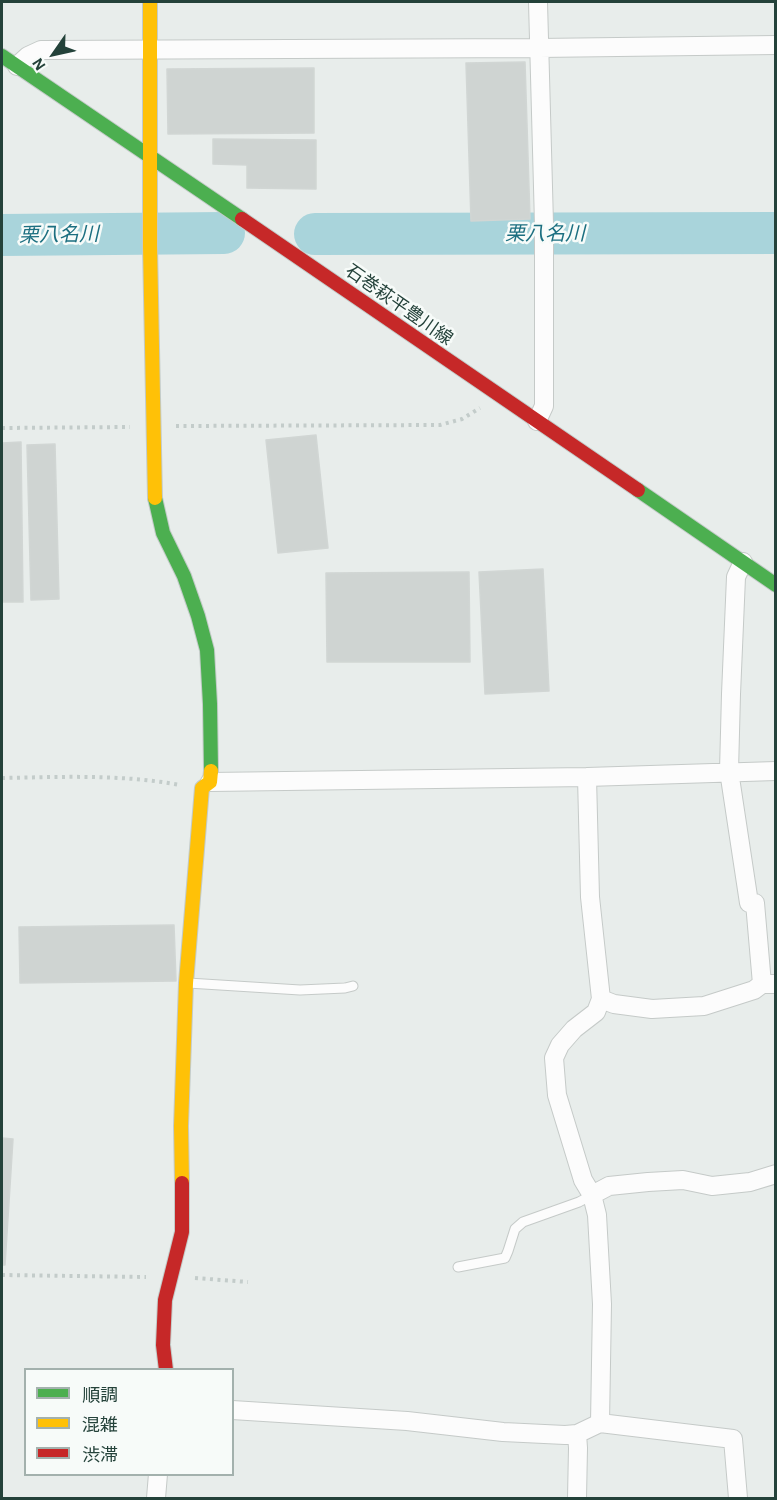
<!DOCTYPE html>
<html>
<head>
<meta charset="utf-8">
<style>
  body { margin:0 }
  #map { position:relative; width:777px; height:1500px; overflow:hidden; background:#e8edeb; font-family:"Alegreya Sans","Noto Sans JP",sans-serif }
  canvas { display:block }
  .frame { position:absolute; inset:0; border:3px solid #24423a; pointer-events:none }
  .legend { position:absolute; left:24px; top:1368px; width:210px; height:108px; box-sizing:border-box; background:#f7fbf9; border:2px solid #a3b1ad; margin:0; padding:8px 10px; list-style:none; font-size:18px; color:#24423a }
  .legend li { display:flex; align-items:center; gap:12px; height:30px }
  .legend b { width:30px; border:2px solid #a3b1ad }
  .north { position:absolute; left:24px; top:24px; width:60px; height:60px; -webkit-text-stroke:4px #f7fbf9; paint-order:stroke; rotate:236deg; font-size:16px; font-weight:700; line-height:24px; text-align:center; color:#24423a }
  .north::after { content:''; display:block; margin:auto; width:21px; height:27px; background:#24423a; clip-path:polygon(50% 0,100% 100%,50% 72%,0 100%) }
</style>
</head>
<body>
<div id="map">
<canvas width="777" height="1500"></canvas>
<div class="frame"></div>
<ul class="legend">
<li><b style="height:8px;background:#4caf50"></b>順調</li>
<li><b style="height:8px;background:#ffc107"></b>混雑</li>
<li><b style="height:8px;background:#c62828"></b>渋滞</li>
</ul>
<div class="north">N</div>
</div>
<script>
const c = document.querySelector('canvas').getContext('2d');
c.lineJoin = 'round';
function stroke(path, color, width, dash) { c.strokeStyle = color; c.lineWidth = width; c.lineCap = dash ? 'butt' : 'round'; c.setLineDash(dash || []); c.stroke(path); }
function paint(path, color) { c.fillStyle = color; c.fill(path, 'evenodd'); }
function write(font, color, halo, rows, align = 'center') {
  c.font = font + ' "Alegreya Sans","Noto Sans JP",sans-serif'; c.lineWidth = 5; c.setLineDash([]); c.textBaseline = 'middle'; c.strokeStyle = halo; c.fillStyle = color; for (const [text, x, y, turn = 0] of rows) {
    c.save(); c.translate(x, y); c.rotate((+turn || 0) * Math.PI / 180); c.textAlign = isNaN(turn) ? turn : align; if (halo) c.strokeText(text, 0, 0); c.fillText(text, 0, 0); c.restore();
  }
}
stroke(new Path2D(`
  M315,234L776,233
  M2,235L224,233`), '#a9d4db', 42);
const building = new Path2D(`
  M525,62L530,219L471,221L466,63Z
  M314,68V133L168,134L167,69Z
  M213,139L316,140V189L247,188V165L213,164Z
  M316,435L328,548L278,553L266,440Z
  M21,442L23,602H2V443Z
  M55,444L59,599L31,600L27,445Z
  M543,569L549,691L485,694L479,572Z
  M469,572L470,662H327L326,573Z
  M174,925L176,981L20,983L19,927Z
  M2,1138L13,1139L5,1265H2Z`);
paint(building, '#cfd4d2');
stroke(building, '#d1d6d4', 1.5);
const lane = new Path2D(`
  M188,983L300,990L345,988L353,986
  M458,1267L505,1258L508,1251L515,1229L523,1222L579,1202L592,1195`);
const street = new Path2D(`
  M17,66L28,56L41,50L539,48L776,45
  M537,421L544,406V224L538,2
  M743,562L736,577L731,694L729,771L749,903H755L762,984
  M587,777L590,897L601,999
  M210,782L587,777L776,771
  M592,1195L609,1186L648,1182L683,1180L712,1186L750,1182L776,1174
  M232,1410L407,1421L503,1432L565,1435L577,1434L600,1423L733,1439L738,1498
  M600,1423L602,1304L597,1215L592,1195L583,1180L557,1095L554,1058L560,1045L574,1029L596,1012L601,999L614,1004L652,1009L704,1006L754,990L762,984H776
  M577,1434L578,1448L577,1498
  M156,1498L158,1474`);
const fast = new Path2D(`
  M2,56L242,219
  M638,490L776,585
  M155,498L163,533L184,576L198,616L207,650L210,704L211,771`);
const slow = new Path2D(`
  M150,2V246L155,498
  M182,1183L181,1126L186,983L202,788L210,782L211,771`);
const jam = new Path2D(`
  M242,219L638,490
  M166,1370L163,1345L165,1300L182,1232V1183`);
stroke(lane, '#c5cac8', 11);
stroke(street, '#c5cac8', 20);
stroke(fast, '#c3cbc8', 16);
stroke(slow, '#c3cbc8', 16);
stroke(jam, '#c3cbc8', 16);
stroke(new Path2D(`
  M176,426L440,425L462,419L480,408
  M2,428L130,427
  M2,778C61,777 121,774 180,785
  M2,1275L146,1277
  M195,1278L248,1282`), '#c3ccca', 4, [3, 4.5]);
stroke(lane, '#fcfcfc', 9);
stroke(street, '#fcfcfc', 18);
stroke(fast, '#4caf50', 14);
stroke(slow, '#ffc107', 14);
stroke(jam, '#c62828', 14);
write('18px', '#24423a', '#f7fbf9', [
  ["石巻萩平豊川線",399,305,35]
]);
write('italic 20px', '#1c6f80', '#f7fbf9', [
  ["栗八名川",545,234],
  ["栗八名川",59,235,-1]
]);
</script>
</body>
</html>
